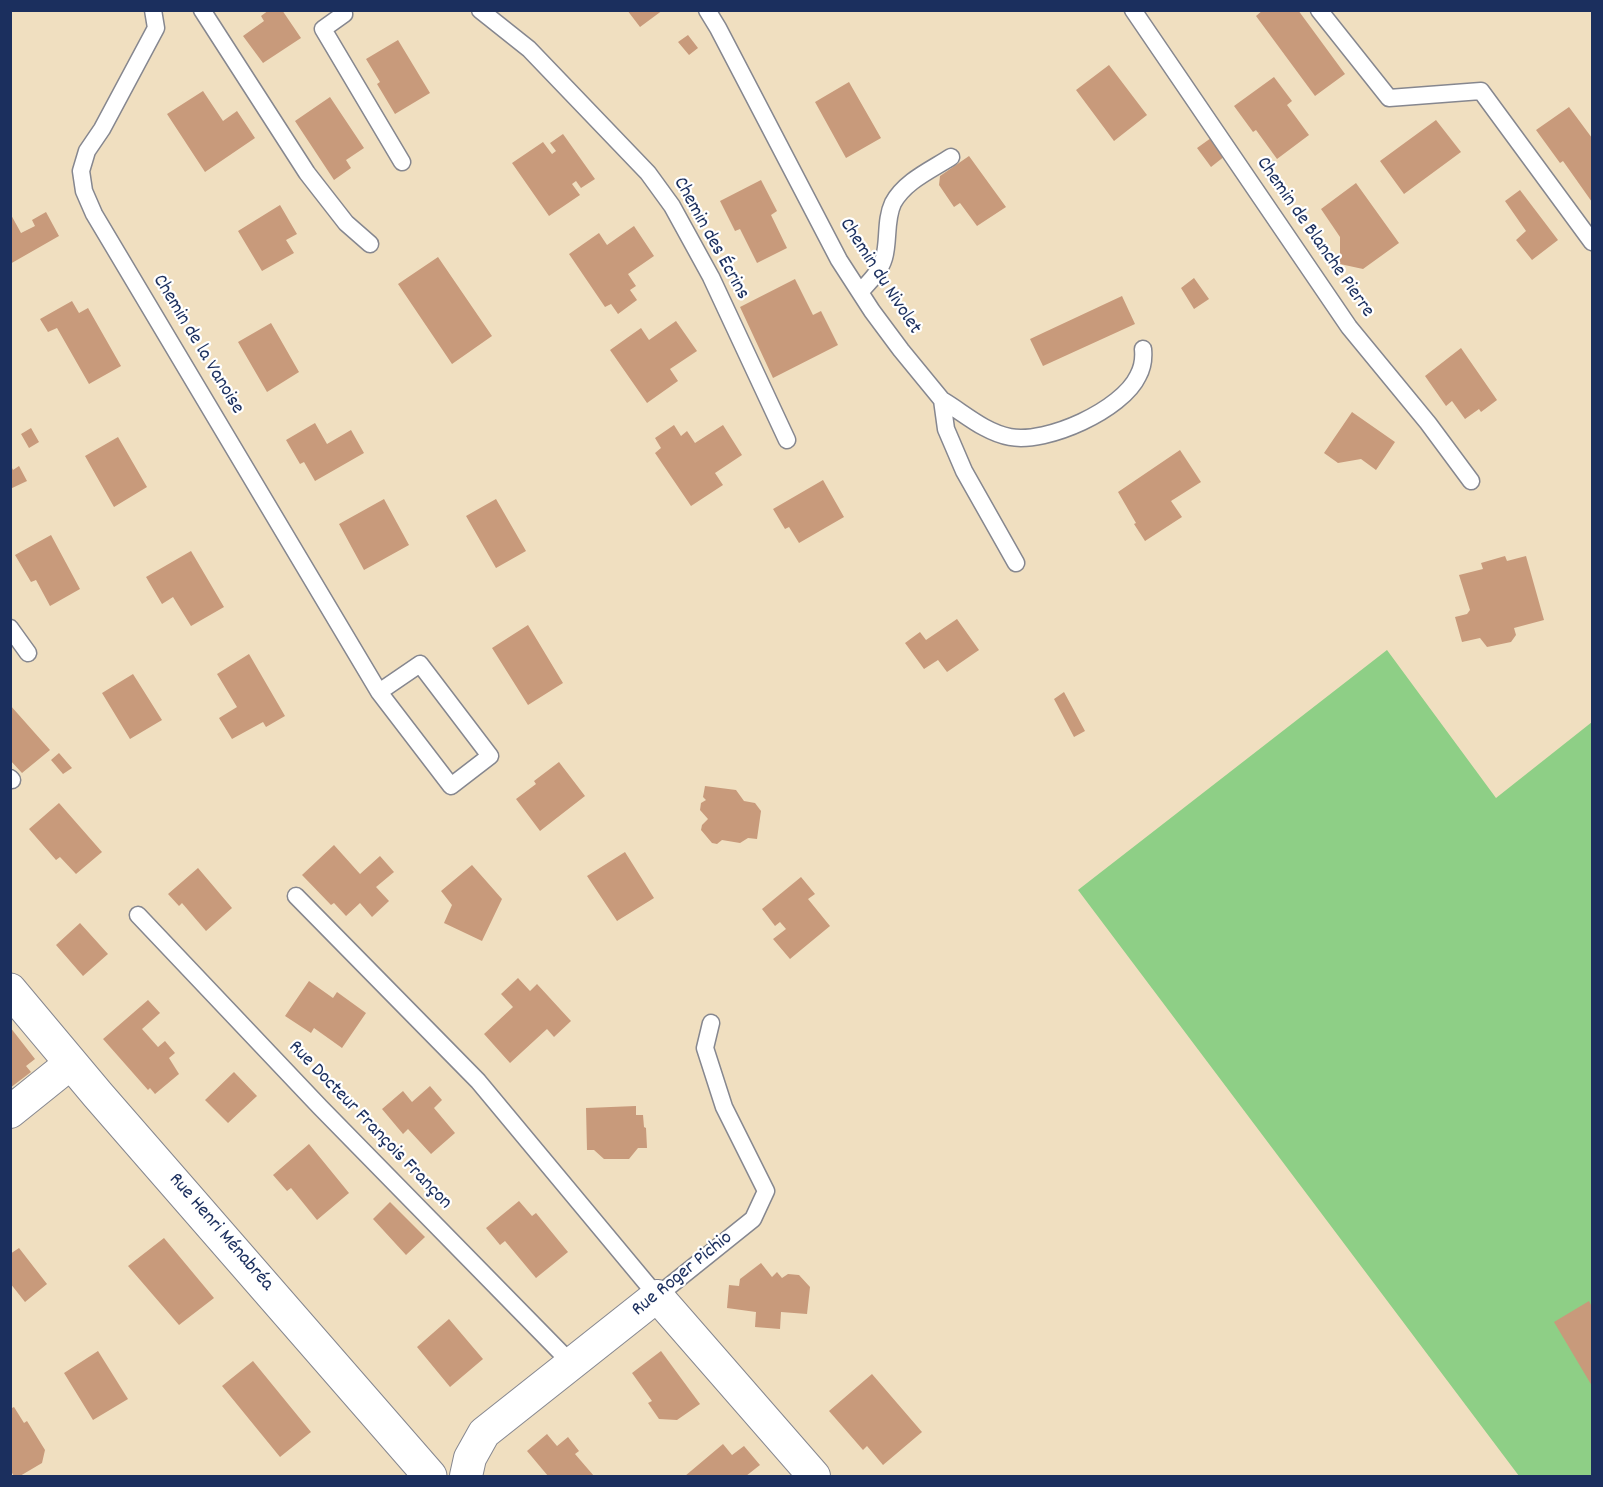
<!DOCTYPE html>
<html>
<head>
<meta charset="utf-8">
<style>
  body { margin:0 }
  #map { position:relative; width:1603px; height:1487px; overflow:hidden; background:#f0dfc0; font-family:Dekko,sans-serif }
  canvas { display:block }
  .frame { position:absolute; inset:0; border:12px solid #1b2f5e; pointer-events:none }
</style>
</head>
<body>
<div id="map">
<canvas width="1603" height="1487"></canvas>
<div class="frame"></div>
</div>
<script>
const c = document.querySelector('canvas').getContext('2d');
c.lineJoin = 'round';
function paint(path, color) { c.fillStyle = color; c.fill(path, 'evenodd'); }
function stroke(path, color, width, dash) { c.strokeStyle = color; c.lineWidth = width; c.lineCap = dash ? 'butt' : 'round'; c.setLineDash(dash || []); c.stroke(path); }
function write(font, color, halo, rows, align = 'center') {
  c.font = font + ' Dekko,sans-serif'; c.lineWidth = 4.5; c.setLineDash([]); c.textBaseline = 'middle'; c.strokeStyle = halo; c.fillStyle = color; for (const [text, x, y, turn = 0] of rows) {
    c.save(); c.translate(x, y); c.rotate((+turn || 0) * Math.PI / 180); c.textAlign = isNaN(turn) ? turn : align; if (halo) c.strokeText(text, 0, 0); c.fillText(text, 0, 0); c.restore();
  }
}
paint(new Path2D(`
  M1387,650L1496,798L1592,722V1476H1519L1078,890Z`), '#8ecf86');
paint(new Path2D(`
  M269,10H282L301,38L263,63L243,36L264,21L261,16Z
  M627,10H663L640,27Z
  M1263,10H1298L1345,74L1315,96L1256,16Z
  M688,35L698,48L689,55L678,42Z
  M398,40L430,93L395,114L377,84L380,82L366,59Z
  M1109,65L1147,115L1114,141L1076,90Z
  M1274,77L1292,101L1287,105L1309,135L1277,159L1256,130L1253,132L1234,106Z
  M849,82L881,138L846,158L815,102Z
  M203,91L223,121L237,111L255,138L205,172L167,114Z
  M330,97L364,148L346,160L351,168L334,180L295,121Z
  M1569,107L1592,138V202L1563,161L1560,163L1536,130Z
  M1436,120L1461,152L1404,194L1380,161Z
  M563,134L595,179L581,188L576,181L572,184L580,195L549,216L512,163L543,142L552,154L556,151L550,143Z
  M1211,138L1225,156L1211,167L1197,148Z
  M969,156L1006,207L977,226L960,203L954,207L939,185L940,176Z
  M761,180L777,211L771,215L787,248L757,263L740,229L735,231L720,201Z
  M1356,183L1399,243L1363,269L1340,264V237L1321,209Z
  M1520,190L1558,240L1532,260L1516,240L1526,231L1505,201Z
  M280,205L297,234L286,240L294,253L262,271L238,231Z
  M46,212L59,236L10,264V213L21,233L35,226L32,220Z
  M634,226L654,256L628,274L636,286L630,290L637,300L618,314L611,304L605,307L569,254L599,233L607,245Z
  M438,257L492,336L452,364L398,284Z
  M1194,278L1209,299L1194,309L1181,288Z
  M795,279L813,315L821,311L838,345L773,378L740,307Z
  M1122,296L1135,324L1043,366L1030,339Z
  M72,301L79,313L88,308L121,366L89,384L57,328L48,332L40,319Z
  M676,321L697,351L670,369L678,381L647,403L610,350L641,328L649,340Z
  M271,323L299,372L267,392L238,342Z
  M1461,348L1497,400L1481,412L1479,409L1465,419L1452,401L1446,406L1425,376Z
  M1352,412L1395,442L1376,470L1361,459L1338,463L1324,453Z
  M315,423L327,444L351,430L364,453L315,481L304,462L300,464L286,440Z
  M674,425L681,436L687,431L695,443L723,425L742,455L715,473L723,485L691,506L655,453L661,448L655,438Z
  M31,428L39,442L29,448L21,434Z
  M118,437L147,487L114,507L85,456Z
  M1180,450L1201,482L1171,501L1182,517L1145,541L1134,524L1136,523L1118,492Z
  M10,464L13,470L19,466L27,481L10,489Z
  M823,480L844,517L799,543L789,527L785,529L773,509Z
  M384,499L409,545L364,570L339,524Z
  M496,499L526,551L496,568L466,516Z
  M51,535L80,589L50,606L36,580L31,582L15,555Z
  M191,551L224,607L191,626L173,597L162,604L146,577Z
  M1505,556L1507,561L1526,556L1544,620L1514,628L1516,635L1511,642L1487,647L1480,638L1462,642L1455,617L1467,614L1470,610L1459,575L1483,569L1481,563Z
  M957,619L979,650L947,672L938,660L924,669L905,643L920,632L926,640Z
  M528,625L563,683L528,705L492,648Z
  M249,654L285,716L266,727L263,722L232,739L219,718L237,707L217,674Z
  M133,674L162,720L130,739L102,693Z
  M1064,692L1085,731L1074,737L1054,699Z
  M10,705L50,750L22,773L10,760Z
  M59,753L72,768L63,774L51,760Z
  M559,762L585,796L540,831L516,799L536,784L534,781Z
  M705,786L736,790L744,801L755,803L761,811L757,839L748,838L740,843L722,840L717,844L712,843L701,830L702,825L708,819L700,810L701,803L706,800L703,797Z
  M59,803L102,852L76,874L60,857L56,860L29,829Z
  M334,845L360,874L380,856L394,872L376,887L389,901L372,917L360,903L346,916L334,903L331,905L302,875Z
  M625,852L654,898L617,921L587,876Z
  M472,865L502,899L482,941L444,923L452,905L441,891Z
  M198,868L232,908L206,931L182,903L179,906L168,894Z
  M801,877L815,894L808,899L830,926L790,959L773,939L786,929L780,922L775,926L762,909Z
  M80,923L108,954L83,976L56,945Z
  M518,978L530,991L537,984L571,1021L554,1037L547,1029L510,1063L484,1034L513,1007L501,994Z
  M309,981L333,998L337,992L366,1013L342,1048L314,1028L311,1033L285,1016Z
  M148,1000L160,1013L142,1029L158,1047L165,1041L175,1053L169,1058L179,1074L155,1094L150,1088L148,1090L103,1039Z
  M10,1027L35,1059L26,1066L31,1072L10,1088Z
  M234,1072L257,1096L228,1123L205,1100Z
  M430,1086L442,1100L434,1108L455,1133L431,1154L408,1129L403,1134L382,1109L403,1091L412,1102Z
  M636,1106V1115H643L644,1127L646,1128L647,1148H638L629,1159H604L594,1150H587L586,1108Z
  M309,1144L349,1193L317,1220L291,1188L287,1191L273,1175Z
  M519,1201L532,1216L536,1213L568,1252L536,1278L505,1241L500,1245L486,1228Z
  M390,1202L425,1237L406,1255L373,1219Z
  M164,1238L214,1298L179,1325L128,1266Z
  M19,1248L47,1284L25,1302L10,1283V1254Z
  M761,1263L772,1277L777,1272L782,1278L788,1274L799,1275L810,1287L807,1314L781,1312L780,1329L755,1327L756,1312L727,1308L729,1285L739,1286L740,1279Z
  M1589,1301L1592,1307V1386L1554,1322Z
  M449,1319L483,1359L450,1387L417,1347Z
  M98,1351L128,1399L93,1420L64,1373Z
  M661,1351L700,1404L677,1420L659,1419L648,1403L652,1401L632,1373Z
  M253,1361L311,1432L280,1457L222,1386Z
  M872,1374L922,1432L883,1465L867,1446L863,1450L829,1411Z
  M14,1407L24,1423L27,1421L45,1450L42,1463L20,1476H14L10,1470V1409Z
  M547,1434L557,1446L568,1437L579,1451L575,1454L594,1476H548L527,1451Z
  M723,1444L732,1455L744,1446L760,1465L746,1476H685Z`), '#c89a7b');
const lane = new Path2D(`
  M153,10L156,28L102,129L87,151L81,171L84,191L94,214L379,692L451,786L490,756L420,664L379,692
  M202,10L307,173L346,223L370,244
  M343,10L344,14L323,29L402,162
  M480,10L529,49L648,173L672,206L711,277L787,440
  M707,10L718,28L839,260L872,311L901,350L942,400L946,429L964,471L1016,563
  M1133,10L1349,327L1428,423L1471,481
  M1319,10L1389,98L1481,91L1592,242
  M860,292C869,282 880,272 884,258C889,241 885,220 893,203C905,181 931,170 951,157
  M942,400C964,413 984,432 1010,437C1047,444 1122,410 1138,376C1143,367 1144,359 1143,349
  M10,628L28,653
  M10,778L12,780
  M296,896L478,1081L657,1296L753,1219L766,1191L724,1107L705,1048L711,1023
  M138,915L320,1107L572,1364`);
const street = new Path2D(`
  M10,1112L71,1063
  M466,1476L470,1458L484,1433L657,1296L814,1476`);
const secondary = new Path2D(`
  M10,990L98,1095L430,1476`);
stroke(lane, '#86878f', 19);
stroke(street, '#86878f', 34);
stroke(secondary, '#86878f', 35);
stroke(lane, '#fff', 16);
stroke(street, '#fff', 32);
stroke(secondary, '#fff', 33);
write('20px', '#1b2f5e', '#fff', [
  ["Chemin de Blanche Pierre",1314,238,55],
  ["Chemin des Écrins",710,239,61],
  ["Chemin du Nivolet",879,277,57],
  ["Chemin de la Vanoise",197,345,59],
  ["Rue Docteur François Françon",369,1126,46],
  ["Rue Henri Ménabréa",220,1233,49],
  ["Rue Roger Pichio",683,1275,-39]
]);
</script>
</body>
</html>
